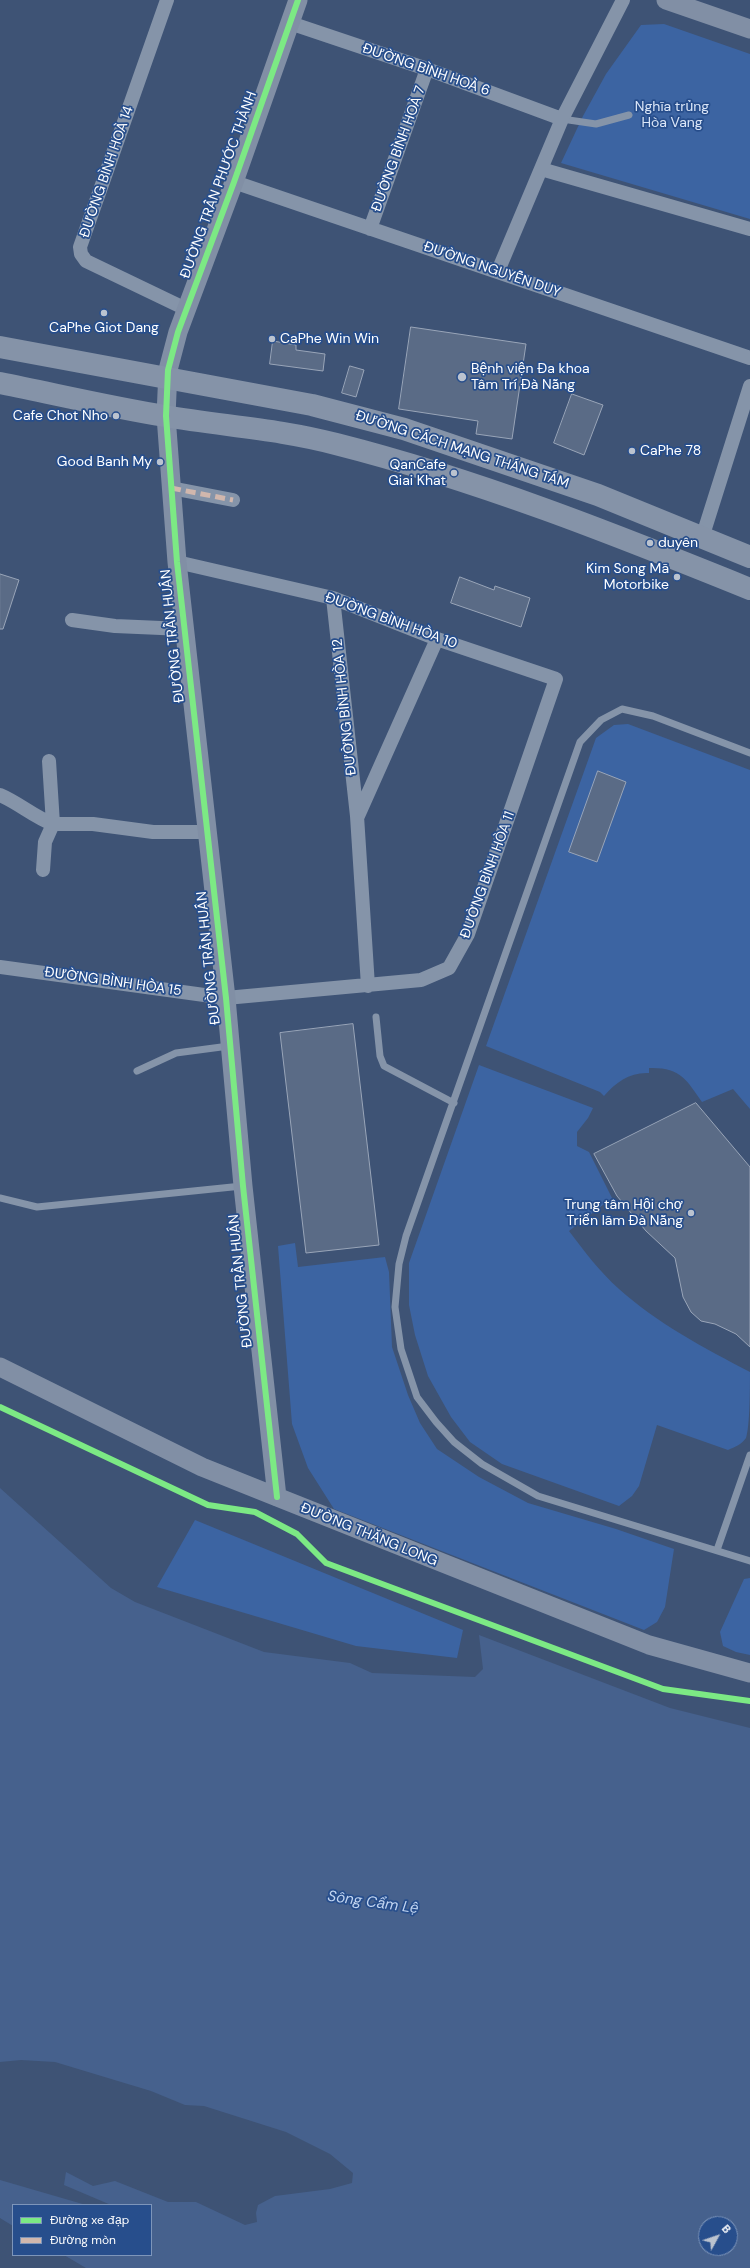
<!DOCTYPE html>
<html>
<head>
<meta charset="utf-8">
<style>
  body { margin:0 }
  #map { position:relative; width:750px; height:2268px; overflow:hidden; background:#3e5375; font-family:"DM Sans",sans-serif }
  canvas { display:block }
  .legend { position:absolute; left:12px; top:2204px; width:140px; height:52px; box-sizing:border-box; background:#274e8c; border:1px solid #7d95ba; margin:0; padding:5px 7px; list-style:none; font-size:12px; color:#fff }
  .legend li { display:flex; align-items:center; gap:8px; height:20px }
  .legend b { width:20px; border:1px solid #7d95ba }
  .north { position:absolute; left:698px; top:2216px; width:40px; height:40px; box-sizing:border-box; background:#274e8c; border:1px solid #7d95ba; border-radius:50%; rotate:50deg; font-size:11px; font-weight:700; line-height:16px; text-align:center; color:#fff }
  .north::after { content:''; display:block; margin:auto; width:14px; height:18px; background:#bbc3cf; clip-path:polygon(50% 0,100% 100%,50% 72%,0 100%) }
</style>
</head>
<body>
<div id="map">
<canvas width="750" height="2268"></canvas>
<ul class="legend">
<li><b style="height:5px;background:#7ce984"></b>Đường xe đạp</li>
<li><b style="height:5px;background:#d1b7ad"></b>Đường mòn</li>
</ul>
<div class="north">B</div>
</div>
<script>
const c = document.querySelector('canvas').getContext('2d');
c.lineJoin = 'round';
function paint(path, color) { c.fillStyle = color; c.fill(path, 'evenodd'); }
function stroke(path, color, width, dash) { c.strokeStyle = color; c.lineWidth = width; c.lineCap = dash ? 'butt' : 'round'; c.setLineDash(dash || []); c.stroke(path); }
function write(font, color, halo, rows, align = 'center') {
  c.font = font + ' "DM Sans",sans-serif'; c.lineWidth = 3.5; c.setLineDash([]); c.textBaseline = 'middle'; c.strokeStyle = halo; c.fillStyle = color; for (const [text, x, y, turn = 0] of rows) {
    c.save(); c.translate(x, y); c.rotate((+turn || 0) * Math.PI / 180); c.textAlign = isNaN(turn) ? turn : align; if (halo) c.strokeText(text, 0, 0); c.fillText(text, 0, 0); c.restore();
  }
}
paint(new Path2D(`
  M664,24L750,54V219L561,163L583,116L606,74L641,25Z
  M628,724L750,770V1109L733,1089L702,1102C686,1079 680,1067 649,1068V1073C630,1072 616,1082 604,1096L600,1092L486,1046L596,738L614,725Z
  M479,1065L593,1108L588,1118L577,1132V1146L589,1152L612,1198L569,1231C584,1251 600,1272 619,1289C657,1323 704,1348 750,1372C750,1387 750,1426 746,1438C742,1444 735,1447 728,1450L657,1425L639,1486L632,1496L619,1506L502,1464L470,1442L451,1417L428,1376L415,1335L409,1305V1263Z
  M295,1243L298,1267L385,1257L389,1272L392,1347L408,1395L420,1423L437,1449L479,1477L528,1503L616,1529L674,1549L665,1607L657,1622L644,1630L334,1509L308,1468L292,1424L278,1246Z
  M195,1520L463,1630L457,1658L356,1646L157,1587Z
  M750,1578V1655L736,1652L723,1646L720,1632L744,1579Z`), '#3c64a2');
paint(new Path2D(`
  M0,1488L111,1588L135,1602L264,1652L350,1663L372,1673L475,1677L483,1669L479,1635L670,1708L750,1728V2268H86L64,2255H151V2205H111L64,2185L66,2172L93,2186L115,2181L168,2202H196L245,2225L257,2222L256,2213L258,2205L275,2196L330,2189L352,2183L353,2173L330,2154L286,2132L204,2106L185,2105L151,2091L55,2062L21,2060L0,2062ZM706,2224H730V2248H706Z
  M0,2180L86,2205H13V2226L0,2218Z`), '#46618d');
const building = new Path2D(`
  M411,327L526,344L512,439L476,434L478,421L399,409Z
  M273,341L296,345V350L325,354L323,371L270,364Z
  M350,366L364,370L356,397L342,393Z
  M572,394L603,405L584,455L554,443Z
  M0,574L19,580L3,629H0Z
  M460,577L494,590L495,586L530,598L521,627L451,603Z
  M598,771L626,782L597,862L569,852Z
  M353,1024L379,1245L306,1253L280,1033Z
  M696,1103L750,1167V1347L736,1334L715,1324L701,1321L691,1312L683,1297L675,1258L646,1231L617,1196L594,1154Z`);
paint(building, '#5a6b86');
stroke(building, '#99a5b8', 1);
stroke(new Path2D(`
  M562,119L596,124L629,115
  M750,753L653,716L622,709L601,720L580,742L406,1236L399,1264L395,1307L401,1349L417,1397L436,1422L454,1442L482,1464L538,1496L750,1561
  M376,1017L380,1056L384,1066L454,1103
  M137,1071L176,1053L229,1046
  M0,1198L37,1207L242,1186
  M717,1550L750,1455`), '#8594a9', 7);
stroke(new Path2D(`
  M167,0L80,247L81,254L86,261L186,309
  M290,23L427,69L562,119
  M541,169L750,229
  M234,182L750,358
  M370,229L427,69
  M498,271L562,119L623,0
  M171,488L233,500
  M702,538L750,386
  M333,598L357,816L368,986
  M72,620L115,626L184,629
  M0,795C19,803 34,817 53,824L49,761
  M358,816L437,639
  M43,870L45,842L53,824H93L153,832H207
  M0,967L226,998L421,980L449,968L468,934L556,679L437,639L333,598L177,562`), '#8594a9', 14);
stroke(new Path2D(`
  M666,0L750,29
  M0,1367L202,1467L277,1497L649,1645L750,1673
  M277,1497L243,1186L226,998L177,562L166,416L168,370L178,332L234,182L298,0`), '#818fa5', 19);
stroke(new Path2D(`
  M0,347L312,405L404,429L598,495L750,557
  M0,383C55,394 110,407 165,416C222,426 280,429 336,444C478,480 614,534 750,589`), '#8593a8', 22);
stroke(new Path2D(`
  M171,488L233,500`), '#d1b7ad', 5, [10, 5]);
stroke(new Path2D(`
  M0,1407L208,1505L255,1512L297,1534L326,1563L663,1689L750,1701
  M277,1497L243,1186L226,998L177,562L166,416L168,370L178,332L234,182L298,0`), '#7ce984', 6);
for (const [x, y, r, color] of [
  [104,313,4,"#bbc3cf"],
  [272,339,4,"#bbc3cf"],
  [462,377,5,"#bbc3cf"],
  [116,416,4,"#bbc3cf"],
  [632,451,4,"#bbc3cf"],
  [160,462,4,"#bbc3cf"],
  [454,473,4,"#bbc3cf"],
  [650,543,4,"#bbc3cf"],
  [677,577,4,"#bbc3cf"],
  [691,1213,4,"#bbc3cf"]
]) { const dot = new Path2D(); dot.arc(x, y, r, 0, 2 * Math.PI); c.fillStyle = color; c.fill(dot); stroke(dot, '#274e8c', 1.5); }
write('14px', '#fff', '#274e8c', [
  ["ĐƯỜNG BÌNH HOÀ 6",426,70,19],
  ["ĐƯỜNG BÌNH HOÀ 7",399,149,-70],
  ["ĐƯỜNG BÌNH HOÀ 14",107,172,-71],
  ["ĐƯỜNG TRẦN PHƯỚC THÀNH",219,185,-70],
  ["ĐƯỜNG NGUYỄN DUY",492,270,19],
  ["ĐƯỜNG CÁCH MẠNG THÁNG TÁM",462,450,18],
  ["ĐƯỜNG BÌNH HÒA 10",391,621,20],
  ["ĐƯỜNG TRẦN HUẤN",173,636,-96],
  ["ĐƯỜNG BÌNH HÒA 12",345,707,-96],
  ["ĐƯỜNG BÌNH HÒA 11",488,875,-70],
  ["ĐƯỜNG TRẦN HUẤN",209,958,-96],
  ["ĐƯỜNG BÌNH HÒA 15",113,982,8],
  ["ĐƯỜNG TRẦN HUẤN",241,1281,-96],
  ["ĐƯỜNG THĂNG LONG",369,1535,22]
]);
write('14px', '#dbe6f8', '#274e8c', [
  ["Nghĩa trủng",672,107],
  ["Hòa Vang",672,123]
]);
write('14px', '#fff', '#274e8c', [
  ["CaPhe Giot Dang",104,328,"center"],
  ["CaPhe Win Win",280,339,"left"],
  ["Bệnh viện Đa khoa",471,369,"left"],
  ["Tâm Trí Đà Nẵng",471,385,"left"],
  ["Cafe Chot Nho",108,416],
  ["CaPhe 78",640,451,"left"],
  ["Good Banh My",152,462],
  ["QanCafe",446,465],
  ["Giai Khat",446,481],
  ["duyên",658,543,"left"],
  ["Kim Song Mã",669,569],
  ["Motorbike",669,585],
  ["Trung tâm Hội chợ",683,1205],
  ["Triển lãm Đà Nẵng",683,1221]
], 'right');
write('italic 15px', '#c2d5f1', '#274e8c', [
  ["Sông Cẩm Lệ",373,1903,8]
]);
</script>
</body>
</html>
